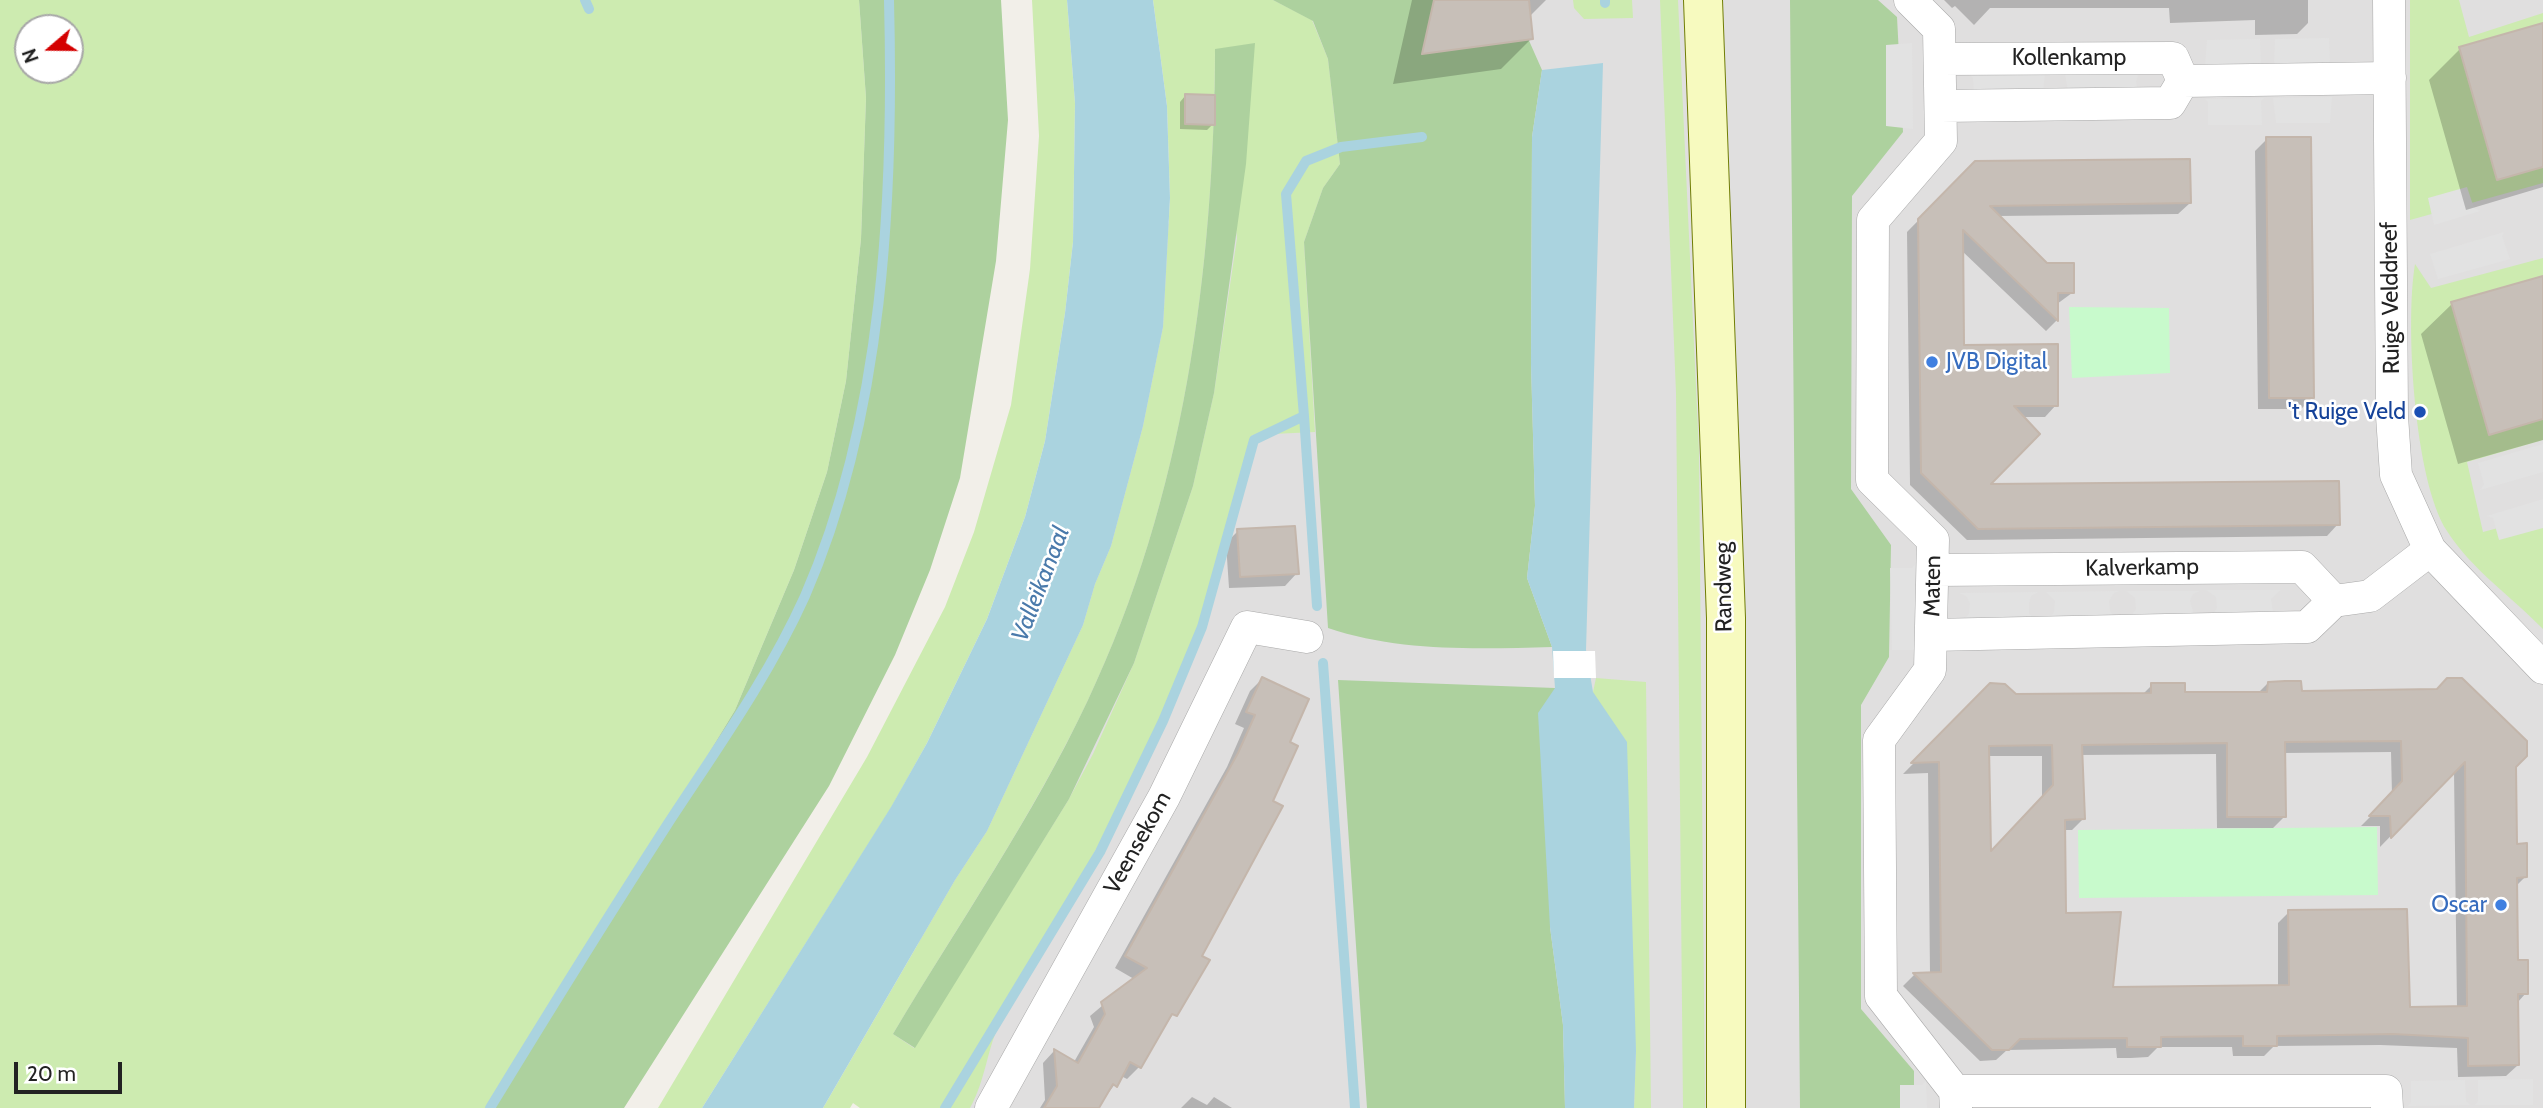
<!DOCTYPE html>
<html>
<head>
<meta charset="utf-8">
<style>
  body { margin:0 }
  #map { position:relative; width:2543px; height:1108px; overflow:hidden; background:#f2efe9; font-family:Cabin,sans-serif }
  canvas { display:block }
  .north { position:absolute; left:14px; top:14px; width:70px; height:70px; box-sizing:border-box; background:#fff; border:2px solid #a7a7a7; border-radius:50%; rotate:250deg; font-size:19px; font-weight:700; line-height:28px; text-align:center; color:#222 }
  .north::after { content:''; display:block; margin:auto; width:24px; height:32px; background:#d40000; clip-path:polygon(50% 0,100% 100%,50% 72%,0 100%) }
  .scale { position:absolute; left:14px; top:1062px; width:108px; height:32px; box-sizing:border-box; border:4px solid #222; border-top:0; padding-left:9px; font-size:21px; line-height:24px; white-space:nowrap; color:#222; -webkit-text-stroke:5px #fff; paint-order:stroke }
</style>
</head>
<body>
<div id="map">
<canvas width="2543" height="1108"></canvas>
<div class="north">N</div>
<div class="scale">20 m</div>
</div>
<script>
const c = document.querySelector('canvas').getContext('2d');
c.lineJoin = 'round';
function paint(path, color) { c.fillStyle = color; c.fill(path, 'evenodd'); }
function stroke(path, color, width, dash) { c.strokeStyle = color; c.lineWidth = width; c.lineCap = dash ? 'butt' : 'round'; c.setLineDash(dash || []); c.stroke(path); }
function write(font, color, halo, rows, align = 'center') {
  c.font = font + ' Cabin,sans-serif'; c.lineWidth = 5; c.setLineDash([]); c.textBaseline = 'middle'; c.strokeStyle = halo; c.fillStyle = color; for (const [text, x, y, turn = 0] of rows) {
    c.save(); c.translate(x, y); c.rotate((+turn || 0) * Math.PI / 180); c.textAlign = isNaN(turn) ? turn : align; if (halo) c.strokeText(text, 0, 0); c.fillText(text, 0, 0); c.restore();
  }
}
paint(new Path2D(`
  M1246,0H2543V1108H861Z`), '#e0dfdf');
paint(new Path2D(`
  M0,0H859L866,98L861,239L846,381L827,472L794,570L735,710L595,941L488,1108H0ZM28,28H70V70H28Z
  M1032,0H1067L1075,103L1073,242L1065,313L1045,441L1025,517L987,619L927,743L891,808L702,1108H658L867,757L945,607L974,532L1011,405L1030,269L1039,136Z
  M1153,0H1273L1312,20L1328,59L1340,164L1323,188L1304,242L1315,432L1252,435C1230,515 1211,597 1181,674C1135,795 1061,904 1002,1018C987,1047 986,1080 970,1108H860L853,1103L850,1108H823L955,880L987,831L1083,625L1095,584L1111,546L1143,426L1163,327L1170,198L1167,106ZM1215,49L1237,238L1214,393L1193,486L1134,663L1093,754L1069,799L914,1048L893,1034C959,923 1033,816 1088,700C1184,498 1214,270 1215,49Z
  M1573,0H1632L1633,18L1584,19L1574,8Z
  M1660,0H1678L1699,451L1705,1108H1683L1676,393Z
  M2410,0H2459L2469,37L2543,13V183L2410,220Z
  M2543,258V440L2467,462L2483,532L2543,516V629C2511,596 2472,570 2447,531C2414,480 2405,323 2415,264L2431,288Z
  M1596,678L1646,682L1651,1108H1634L1636,1051L1593,692Z`), '#cdebb0');
paint(new Path2D(`
  M859,0H1001L1008,120L996,261L960,478L930,570L895,655L829,786L624,1108H488L595,941L735,710L794,570L827,472L846,381L861,239L866,98Z
  M1273,0H1511L1542,70L1532,137L1531,364L1535,506L1527,578L1552,647C1477,649 1399,652 1328,628L1304,242L1323,188L1340,164L1328,59L1313,21Z
  M1790,0H1878L1897,17L1903,132L1852,196L1851,489L1891,545L1889,657L1861,705V1009L1914,1071V1108H1800Z
  M1255,43L1246,164L1214,393L1193,486L1134,663L1069,799L915,1048L893,1034C959,923 1033,817 1088,700C1184,498 1214,270 1215,49Z
  M1338,680L1555,688L1550,927L1563,1025L1565,1108H1367Z`), '#add19e');
paint(new Path2D(`
  M2069,307L2169,308L2170,373L2072,378Z
  M2377,827L2378,895L2079,898L2078,830Z`), '#c8facc');
paint(new Path2D(`
  M2329,38L2330,64L2274,65L2275,39Z
  M2260,39L2261,65L2205,66L2207,40Z
  M1912,43L1913,129L1886,126V45Z
  M1968,73L2045,74L2043,92H1974L1973,78Z
  M2139,73L2136,81L2138,93L2068,91L2065,74Z
  M2332,97L2330,123H2276L2273,98Z
  M2264,98L2261,101L2262,125H2208V102L2205,99Z
  M2467,187L2474,208L2480,211L2434,225L2428,198Z
  M2504,232L2502,236L2510,259L2438,279L2430,254Z
  M2543,444V472L2480,490L2484,484L2478,463Z
  M2543,499V528L2499,540L2493,518L2487,516Z
  M1916,563L1918,655L1914,650H1892L1890,568H1912Z
  M2206,590H2281L2271,599L2273,613L2212,616L2217,608L2216,597Z
  M2119,591L2114,593L2109,601L2110,611L2115,617L2049,618L2054,612L2055,601L2046,592Z
  M2126,591H2200L2193,594L2190,601L2194,615L2131,616L2136,609L2135,598Z
  M2038,592L2031,596L2029,603V614L2037,619H1964L1969,614L1970,603L1966,596L1959,593Z
  M2533,1079V1105H2475L2478,1101V1080Z
  M1926,1080L1927,1108H1900V1085H1922Z
  M2465,1080L2466,1101L2471,1105L2408,1106L2411,1102V1081Z`), '#e2e2e2');
paint(new Path2D(`
  M1067,0H1153L1167,106L1170,198L1163,327L1143,426L1111,546L1095,584L1083,625L987,831L955,880L823,1108H702L891,807L927,743L987,619L1025,517L1045,441L1065,313L1073,242L1075,103Z
  M1603,63L1586,650L1593,692L1627,742L1636,1051L1634,1108H1565L1563,1025L1550,927L1538,713L1555,688L1552,647L1527,578L1535,506L1531,364L1532,137L1542,70Z`), '#aad3df');
paint(new Path2D(`
  M1553,651H1595L1596,678H1554Z`), '#fff');
paint(new Path2D(`
  M1412,0H1546L1529,17L1532,38L1501,69L1393,84Z
  M1944,0H2308V23L2297,34L2255,35V20L2170,23L2169,8H1990L1974,25L1955,6L1952,8Z
  M2543,25V187L2466,210L2429,80L2460,49Z
  M1185,96L1213,124L1207,130L1180,129V102Z
  M2267,139L2313,397L2301,409H2258L2255,151Z
  M1975,163L2190,203L2178,214L1998,216L2072,293L2057,304V320L2046,331L1961,250L1963,347L2056,405L2045,417H2022L1987,486L2338,524L2327,536L1967,540L1910,485L1907,232Z
  M2543,277V440L2458,464L2421,334L2452,304Z
  M1238,531L1297,573L1285,586L1229,588L1226,543Z
  M1262,679L1307,700L1200,957L1207,961L1139,1067L1127,1079L1121,1076L1097,1108H1040L1045,1100L1043,1063L1054,1051L1074,1062L1094,1027L1090,1016L1134,979L1115,968L1227,767L1244,728L1235,724L1250,691Z
  M2268,683L2514,766L2515,846L2525,877L2515,887L2516,962L2526,993L2517,1003L2518,1065L2506,1076L2458,1077L2457,1048L2380,1045L2274,1046L2264,1056H2233L2232,1047H2158L2148,1057L2131,1058H2117L2116,1048L2007,1050L1996,1060L1980,1061L1903,986L1914,975H1930L1928,773L1903,774L1991,685L2015,696L2142,695L2152,685L2184,694L2258,693ZM2391,752L2392,795L2361,826H2380V847L2454,771L2457,1008L2409,1009L2289,912L2278,923V986L2112,988L2065,914L2064,830H2072L2083,819L2080,755L2216,754L2217,828H2273L2285,816L2284,753ZM1987,756H2042V799L1990,854Z
  M1192,1097L1207,1105L1214,1097L1232,1108H1181Z`), '#0003');
stroke(new Path2D(`
  M585,0L589,9
  M1605,0V3
  M1304,416L1317,606
  M1323,663L1355,1108
  M490,1108C548,1013 607,918 667,825C716,750 768,678 805,596C884,415 894,195 889,0
  M945,1108L1100,852L1163,721L1202,627L1254,440L1304,416L1286,194L1306,161L1341,147L1422,137`), '#aad3df', 10);
const building = new Path2D(`
  M1434,0H1529L1533,39L1422,54Z
  M2543,23V167L2497,180L2459,47Z
  M1185,94L1215,95V125L1185,124Z
  M2266,137H2311L2314,398H2269Z
  M2190,159L2191,203L1990,206L2047,263H2074V293H2058V321L1963,230L1964,345L2058,344V406H2014L2040,434L1991,484L2339,481L2340,525L1978,529L1921,473L1918,219L1975,161Z
  M2543,276V419L2489,435L2451,302Z
  M1295,526L1299,574L1240,577L1237,529Z
  M1262,677L1309,699L1290,742L1298,746L1273,801L1283,806L1202,956L1210,960L1177,1016L1172,1014L1141,1068L1130,1062L1117,1087L1113,1084L1099,1108H1044L1057,1086L1054,1049L1078,1063L1105,1014L1101,1002L1147,968L1125,956L1238,753L1255,715L1246,712Z
  M2447,678H2462L2527,741V756L2516,767L2517,844L2527,843V877L2517,878L2518,960H2528V994H2518L2519,1065L2468,1066V1038L2393,1034L2277,1036V1046H2243V1036L2161,1037V1047H2127V1038L2020,1039L2009,1050H1992L1913,973L1941,972L1939,762L1911,763L1990,683L2005,684L2016,694L2151,693V683H2185V692H2267L2268,682L2285,681H2301L2302,691L2437,689ZM2401,741L2402,781L2369,816H2390L2391,838L2465,762L2467,1006L2410,1007L2407,909L2288,910L2289,985L2113,987L2121,912L2066,913L2065,820L2085,819L2082,745L2227,743V817H2286L2285,742ZM2052,745L2053,785L1991,851L1989,746Z`);
paint(building, '#c7bfb8');
stroke(building, '#c4b6ab', 2);
const minor = new Path2D(`
  M1910,0L1939,29L1941,141L1873,220L1872,480L1933,540L1930,670L1879,740L1881,996L1955,1091L1956,1108
  M2389,0L2392,416L2396,475L2430,550L2543,668
  M1940,59L2173,58L2183,81
  M2183,81L2390,78
  M1941,106L2170,103L2183,81
  M1935,570L2302,567L2334,601
  M1932,635L2307,627L2334,601L2370,596L2430,550
  M1955,1091H2386L2387,1108
  M991,1108L1164,797L1247,627L1307,637`);
const secondary = new Path2D(`
  M1703,0L1726,618V1108`);
stroke(minor, '#a9a9a9', 33);
stroke(secondary, '#707d05', 40);
stroke(minor, '#fff', 32);
stroke(secondary, '#f7fabf', 38);
for (const [x, y, r, color] of [
  [1932,362,7,"#3f7fe0"],
  [2420,412,7,"#1a4fb4"],
  [2501,905,7,"#3f7fe0"]
]) { const dot = new Path2D(); dot.arc(x, y, r, 0, 2 * Math.PI); c.fillStyle = color; c.fill(dot); stroke(dot, '#fff', 2.5); }
write('23px', '#222', '#fff', [
  ["Kollenkamp",2069,58],
  ["Ruige Velddreef",2391,298,-91],
  ["Kalverkamp",2142,568,-1],
  ["Maten",1933,586,-89],
  ["Randweg",1724,587,-91],
  ["Veensekom",1138,843,-61]
]);
write('23px', '#366cbe', '#fff', [
  ["JVB Digital",1946,362],
  ["Oscar",2487,905,"right"]
], 'left');
write('23px', '#164399', '#fff', [
  ["'t Ruige Veld",2406,412]
], 'right');
write('italic 24px', '#4a7aab', '#fff', [
  ["Valleikanaal",1041,584,-69]
]);
</script>
</body>
</html>
